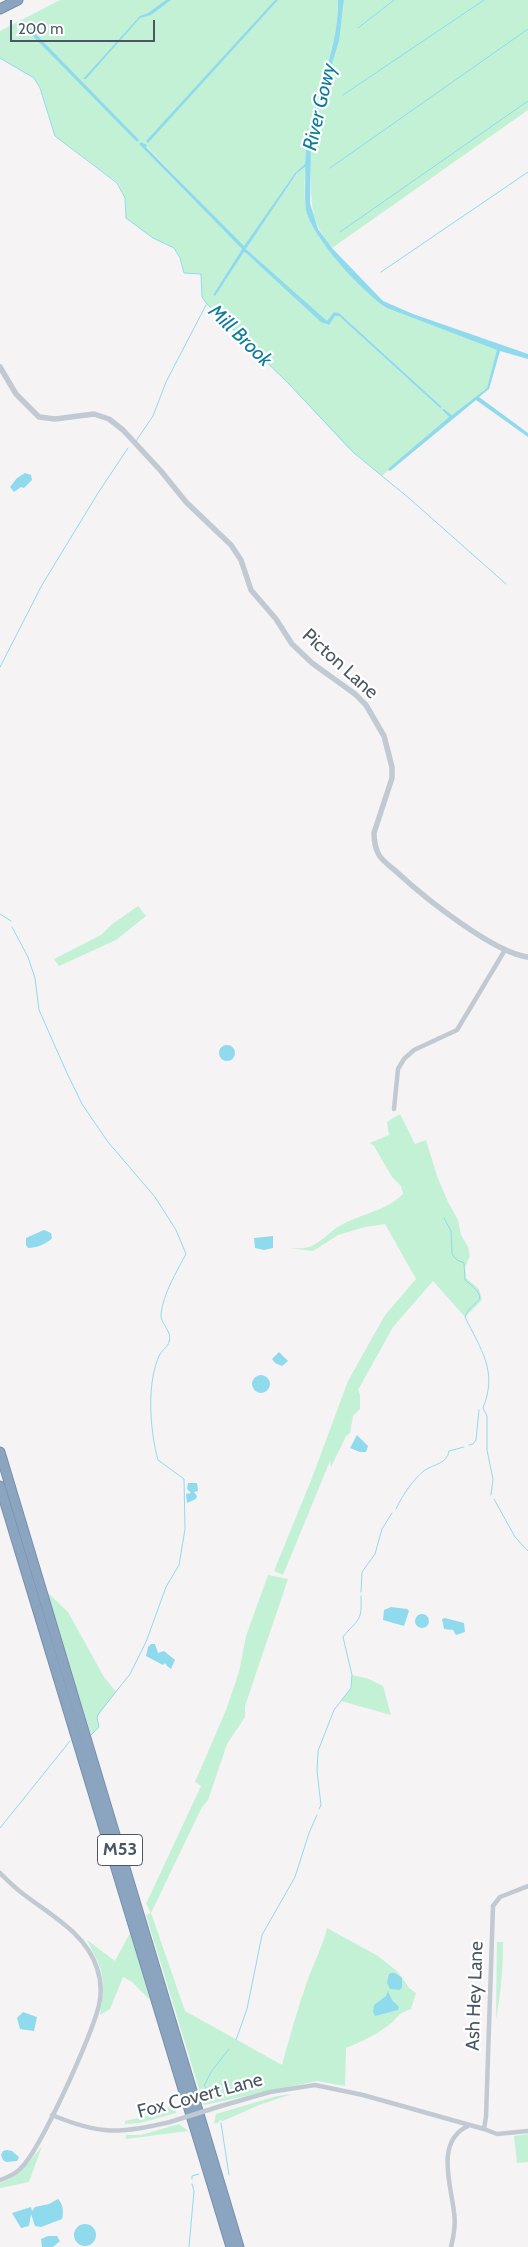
<!DOCTYPE html>
<html>
<head>
<meta charset="utf-8">
<style>
  body { margin:0 }
  #map { position:relative; width:528px; height:2247px; overflow:hidden; background:#f5f3f3; font-family:Cabin,sans-serif }
  canvas { display:block }
  .scale { position:absolute; left:10px; top:20px; width:145px; height:22px; box-sizing:border-box; border:2px solid #4a5661; border-top:0; padding-left:6px; font-size:15px; line-height:18px; white-space:nowrap; color:#4a5661; -webkit-text-stroke:4px #fff; paint-order:stroke }
</style>
</head>
<body>
<div id="map">
<canvas width="528" height="2247"></canvas>
<div class="scale">200 m</div>
</div>
<script>
const c = document.querySelector('canvas').getContext('2d');
c.lineJoin = 'round';
function paint(path, color) { c.fillStyle = color; c.fill(path, 'evenodd'); }
function stroke(path, color, width, dash) { c.strokeStyle = color; c.lineWidth = width; c.lineCap = dash ? 'butt' : 'round'; c.setLineDash(dash || []); c.stroke(path); }
function write(font, color, halo, rows, align = 'center') {
  c.font = font + ' Cabin,sans-serif'; c.lineWidth = 4.5; c.setLineDash([]); c.textBaseline = 'middle'; c.strokeStyle = halo; c.fillStyle = color; for (const [text, x, y, turn = 0] of rows) {
    c.save(); c.translate(x, y); c.rotate((+turn || 0) * Math.PI / 180); c.textAlign = isNaN(turn) ? turn : align; if (halo) c.strokeText(text, 0, 0); c.fillText(text, 0, 0); c.restore();
  }
}
paint(new Path2D(`
  M60,0H338C339,56 307,108 305,165L295,173L244,247L146,146L139,144L242,249L213,295L214,296L244,252L246,253L327,325L335,316H339L440,408L442,407L339,313L334,312L327,322L246,249L297,173L305,167C305,181 303,198 307,213C315,241 362,292 387,308L498,350L487,388L452,415L444,409L442,411L449,417L382,476L348,448L289,384L207,304L202,297L201,274L184,273L180,257L174,248L153,238L126,218L125,198L118,183L55,136L40,88L34,78L0,58V31Z
  M344,0H528V110L332,248C313,225 311,209 311,181C310,168 309,155 311,142C317,93 340,51 344,0Z
  M138,906L146,916L116,940L59,966L54,959L101,935L111,925Z
  M400,1114L415,1144L426,1140L437,1176L448,1202L458,1220L461,1235L468,1247L470,1256L465,1267L466,1278L479,1289L482,1300L465,1317L433,1281L393,1327L358,1390L360,1395V1409L353,1416L350,1433L346,1436L331,1467L330,1461L283,1575L274,1571L312,1478L348,1381L385,1315L416,1279L385,1224L365,1227L338,1235L313,1251L289,1248C295,1248 303,1249 309,1247C321,1243 330,1231 341,1225C361,1214 386,1211 403,1194L401,1186L392,1177L374,1146L370,1143L389,1135L387,1122Z
  M268,1575L288,1579L245,1706V1717L227,1744L208,1800L202,1807L151,1913L185,2011L282,2065C290,2036 298,2007 308,1979C314,1962 323,1946 327,1928L378,1956L398,1972L409,1988L416,1993L411,2009C395,2015 400,2016 389,2025C376,2035 361,2042 346,2048L345,2086L317,2081L204,2105L146,1915L151,1913L146,1904L201,1786L195,1782L226,1710L239,1672L246,1636Z
  M48,1593L68,1612L104,1677L116,1692L97,1717L99,1727L91,1735Z
  M352,1675L369,1679L383,1686L391,1715L341,1701L351,1688Z
  M130,1933L150,2000L132,1982L123,1977L110,2009L100,2015C106,1977 104,1973 87,1940L115,1961Z
  M497,1942H503C503,1968 501,1993 496,2019Z
  M292,2094L259,2105L223,2121L219,2120V2122L214,2124L216,2114L277,2096Z
  M177,2104L176,2113L140,2123L125,2124V2121L143,2117Z
  M179,2124L188,2131L126,2139V2135H141Z
  M528,2134V2162L517,2163L514,2136Z
  M42,2146L29,2182L0,2188V2183C20,2176 29,2162 42,2146Z`), '#c3f1d5');
paint(new Path2D(`
  M166,0H171L151,15L140,18L86,79H83L140,16L148,13Z
  M275,0H278L148,143L146,141Z
  M338,0H344L339,41L320,102L311,140L310,203L318,229L332,248L383,301L413,314L528,354V359L500,351L489,389L479,397L528,433V437L476,400L390,471L388,469L449,417L442,410L444,409L452,415L487,388L497,350L387,308C363,293 312,238 306,210C304,196 306,181 305,167L297,173L246,249L327,321L334,312L339,313L442,407L440,408L339,316H335L329,325L321,322L246,253L244,252L215,296L213,295L242,249L139,144L141,142L147,145L146,147L244,246L295,173L305,164C307,108 339,56 338,0Z
  M25,23L139,140L137,142L22,25Z
  M25,473L31,475L32,480L24,488L21,487L14,492L10,487L17,478Z
  M219 1053a8 8 0 1 1 16 0a8 8 0 1 1-16 0Z
  M44,1230L51,1233L52,1238C47,1244 36,1248 28,1248L26,1245V1238Z
  M273,1236V1248L264,1250L255,1248L254,1238Z
  M279,1352L288,1361L282,1366L275,1363L272,1359Z
  M252 1384a9 9 0 1 1 18 0a9 9 0 1 1-18 0Z
  M357,1435L368,1446L366,1452H360L350,1448Z
  M188,1483H197L198,1491L194,1492L197,1496L196,1499L187,1503L186,1494L191,1493L187,1489Z
  M391,1607L407,1609L409,1611L404,1626L383,1620L384,1610Z
  M415 1621a7 7 0 1 1 14 0a7 7 0 1 1-14 0Z
  M445,1618L464,1623L465,1632L456,1635L453,1630L444,1629L442,1619Z
  M151,1644H155L158,1653L164,1651L175,1660L171,1669L167,1666L165,1663L163,1665L146,1656L148,1647Z
  M391,1973H395L402,1978V1987L400,1990L390,1989L387,1983L389,1974Z
  M388,1991L392,2000L399,2007L398,2010L375,2016L373,2012L374,2005L386,1996Z
  M23,2012L37,2017L34,2031L20,2029L17,2018Z
  M7,2150L12,2151L19,2157L17,2161L6,2162L3,2160L1,2155L3,2151Z
  M58,2199C63,2204 64,2212 62,2219L41,2227L35,2226L31,2214L29,2226L21,2228L12,2213L31,2207L32,2211L35,2207L49,2204Z
  M74 2235a11 11 0 1 1 22 0a11 11 0 1 1-22 0Z
  M48,2236H57L60,2241L53,2247H42L41,2239Z`), '#90daee');
stroke(new Path2D(`
  M358,28L394,0
  M0,58L34,78L40,88L55,136L117,183L125,198L126,218L153,238L174,248L180,258L184,273L201,274L202,297L207,304L289,384L354,453L410,499L506,584
  M343,95L484,0
  M330,168L528,29
  M340,232L528,101
  M381,272L528,172
  M136,441L153,416L166,382L206,305
  M0,667L42,585L98,493L128,448
  M0,914L11,921
  M12,927L28,957L35,978L39,1010L66,1071L82,1104L108,1142L155,1197L176,1230L186,1254C177,1271 163,1294 161,1314C160,1324 173,1331 169,1342C168,1346 163,1350 160,1354C146,1382 150,1431 158,1460L184,1479L185,1529L179,1565L166,1587L146,1642L130,1674L99,1713L97,1717L99,1727L91,1735
  M444,1218L451,1231L452,1254L457,1260L464,1263L465,1280C495,1304 471,1298 465,1317C481,1350 498,1371 483,1408L487,1416V1450L493,1479L491,1495
  M469,1445L473,1444L476,1440L479,1410
  M494,1499L515,1537L528,1551
  M396,1509C402,1496 413,1479 425,1470C434,1464 447,1464 449,1451L464,1447
  M361,1592L362,1572L375,1554L382,1529L392,1513
  M319,1809L321,1805L317,1771L318,1751L334,1710L351,1688L352,1675L343,1637C358,1618 362,1624 361,1596
  M0,1828L70,1741
  M236,2040L247,2009L262,1935L295,1877L309,1833L317,1815
  M211,2091L204,2086L211,2072L229,2049
  M221,2123L229,2175
  M192,2179V2176L199,2174
  M189,2247L194,2191L192,2184`), '#90daee', 1);
const motorway = new Path2D(`
  M0,9L18,0
  M0,1452L239,2247
  M0,1486L231,2247`);
stroke(motorway, '#7690ad', 11);
stroke(new Path2D(`
  M394,1109L398,1069L404,1059L414,1050L457,1030L505,950
  M0,1873C8,1881 16,1889 26,1896C52,1916 86,1934 97,1968C101,1980 102,1992 99,2005C93,2033 40,2151 20,2169C15,2174 6,2178 0,2180
  M221,2106L270,2092L315,2085L363,2095L484,2129L497,2134L528,2131
  M52,2115C100,2135 120,2134 170,2122
  M484,2129L486,2117L493,1906L500,1897L528,1886
  M451,2247C454,2235 456,2224 454,2212C451,2185 435,2141 468,2126`), '#c1cad2', 4.5);
stroke(new Path2D(`
  M0,367L16,394L39,417L55,419L94,414L109,419L123,430L161,471L186,502L231,545L241,560L251,590L276,619L292,644L312,663L355,694L366,705L384,736L392,767V778L374,833C374,841 375,848 379,855C383,862 393,868 399,874C425,898 494,953 528,957`), '#c1cad2', 5.5);
stroke(motorway, '#8ba5c1', 9);
stroke(new Path2D(`
  M170,2122L221,2106`), '#c1cad2', 4.5);
for (const [x, y, w] of [
  [120,1850,45]
]) { const box = new Path2D(); box.roundRect(x - w / 2, y - 15.5, w, 31, 4); c.fillStyle = '#fff'; c.fill(box); stroke(box, '#4a5661', 1); }
write('bold 18px', '#4a5661', null, [
  ["M53",120,1850]
]);
write('19px', '#4a5661', '#fff', [
  ["Picton Lane",340,664,42],
  ["Ash Hey Lane",475,1996,-88],
  ["Fox Covert Lane",200,2096,-15]
]);
write('italic 20px', '#0c7c9b', '#fff', [
  ["River Gowy",320,107,-77],
  ["Mill Brook",240,336,44]
]);
</script>
</body>
</html>
